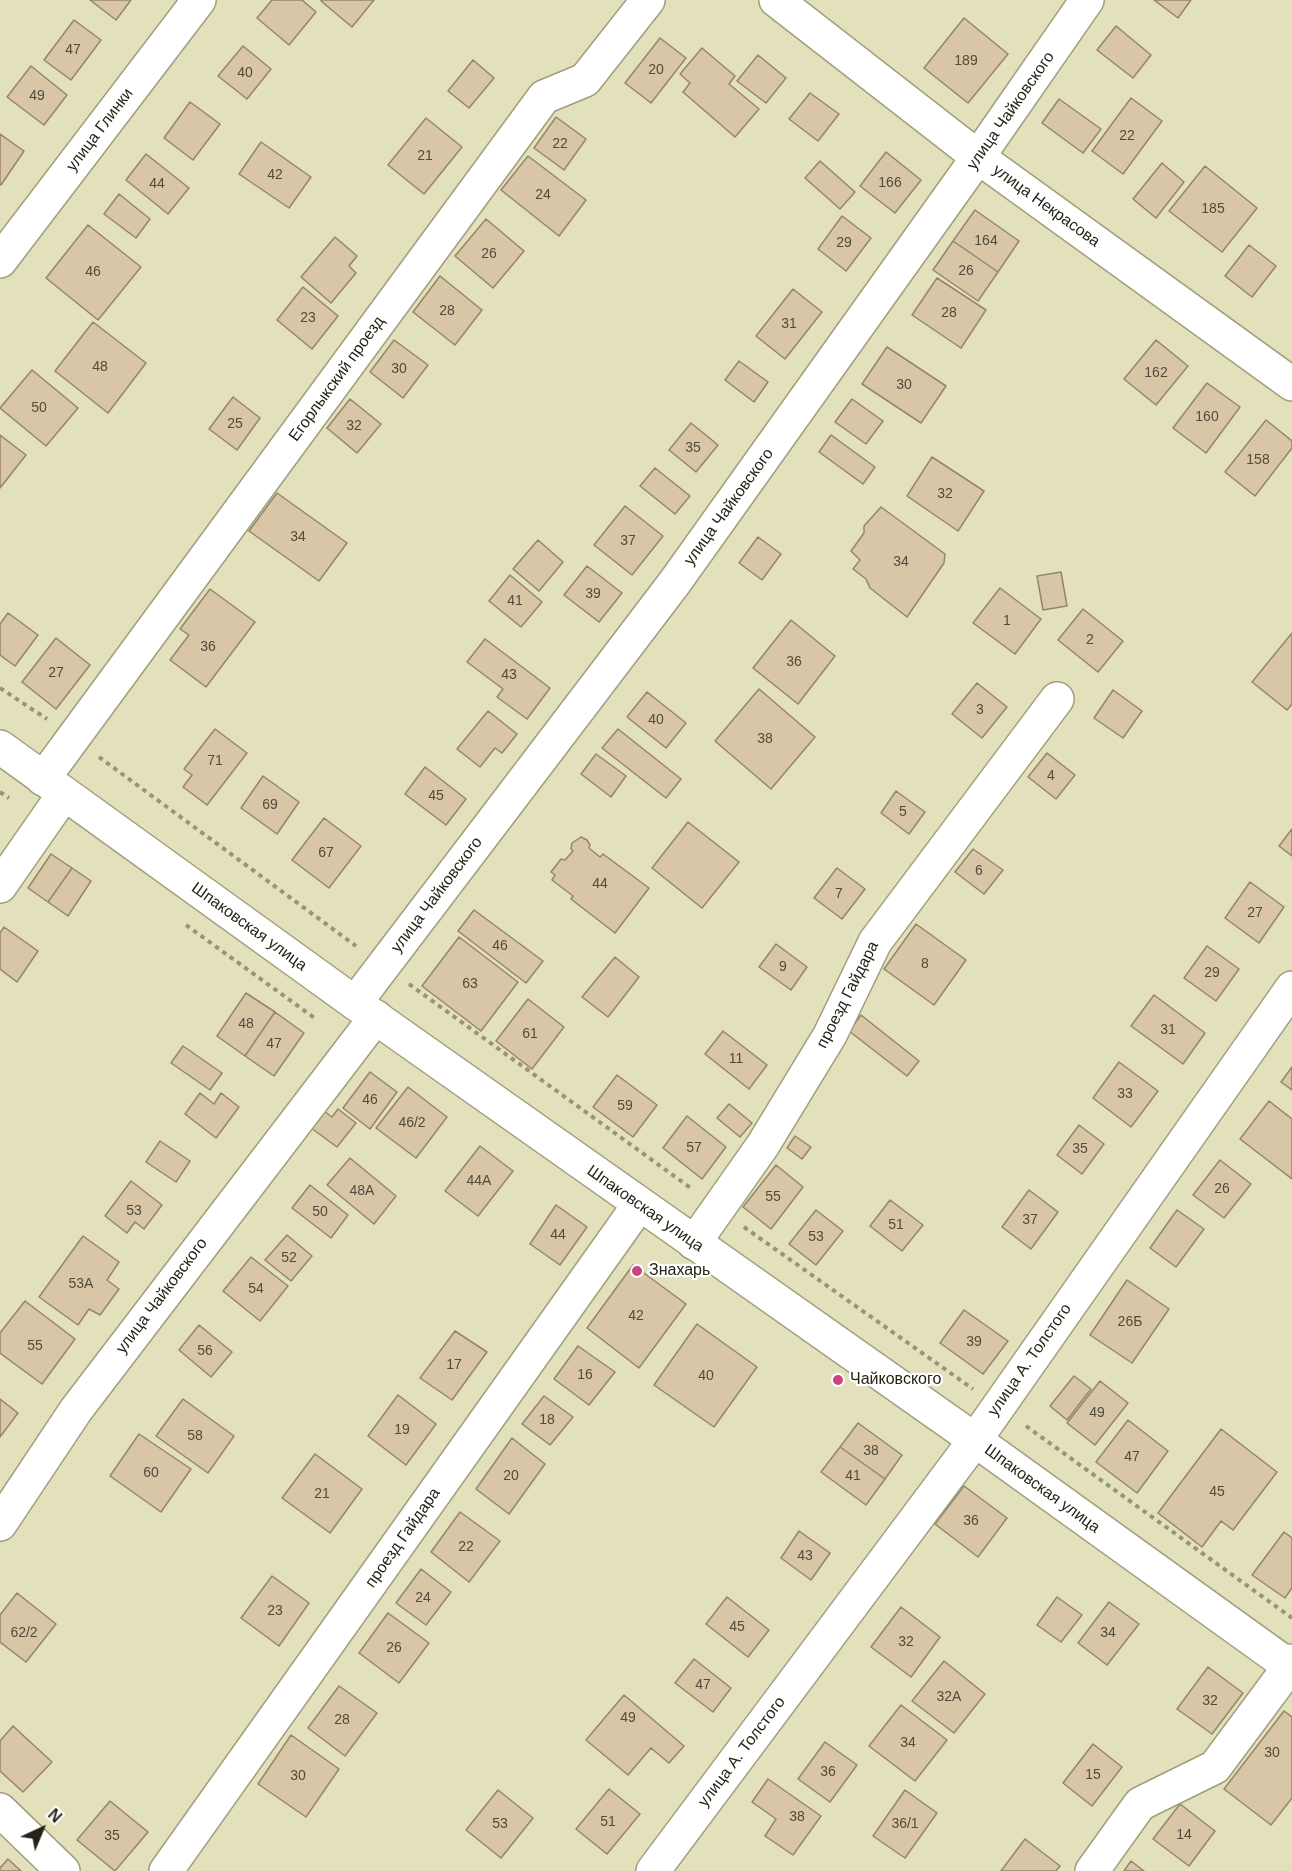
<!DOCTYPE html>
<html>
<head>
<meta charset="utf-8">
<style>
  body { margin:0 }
  #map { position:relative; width:1292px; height:1871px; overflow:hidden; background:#e3e0bc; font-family:Arial,sans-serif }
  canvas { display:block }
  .north { position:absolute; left:12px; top:1799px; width:60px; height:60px; -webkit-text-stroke:4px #fff; paint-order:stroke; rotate:44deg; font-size:16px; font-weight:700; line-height:24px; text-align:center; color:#252417 }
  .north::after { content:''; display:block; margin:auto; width:21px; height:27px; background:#252417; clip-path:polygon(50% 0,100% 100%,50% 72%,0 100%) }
</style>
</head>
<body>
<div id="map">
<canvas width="1292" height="1871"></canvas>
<div class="north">N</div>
</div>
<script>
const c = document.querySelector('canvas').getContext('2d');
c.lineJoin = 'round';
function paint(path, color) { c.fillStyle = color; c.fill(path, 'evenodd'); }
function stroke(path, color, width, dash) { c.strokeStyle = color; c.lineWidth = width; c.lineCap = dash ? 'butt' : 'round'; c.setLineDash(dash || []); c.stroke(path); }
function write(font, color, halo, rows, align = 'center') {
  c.font = font + ' Arial,sans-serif'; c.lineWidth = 4.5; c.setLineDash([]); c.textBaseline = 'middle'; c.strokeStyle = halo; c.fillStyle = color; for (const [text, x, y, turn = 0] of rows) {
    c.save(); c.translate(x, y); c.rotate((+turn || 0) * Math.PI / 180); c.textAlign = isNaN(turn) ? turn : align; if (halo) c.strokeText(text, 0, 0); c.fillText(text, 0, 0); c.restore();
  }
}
const building = new Path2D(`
  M90,0H131L116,20Z
  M272,0H302L316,12L289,45L257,18Z
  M322,0H374L352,27L321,1Z
  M1154,0H1191L1178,18Z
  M964,18L1008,54L968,103L924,68Z
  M74,20L101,40L71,80L44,60Z
  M1116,26L1151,55L1133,78L1097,50Z
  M660,38L686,58L651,103L625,83Z
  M243,46L271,69L247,99L218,76Z
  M702,48L735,76L729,84L759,109L735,137L683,92L690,83L680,74Z
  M758,55L786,78L766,103L737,81Z
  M473,60L494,78L469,108L448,91Z
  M31,66L67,95L44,125L7,97Z
  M810,93L839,114L818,141L789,119Z
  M1131,98L1162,121L1123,174L1092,151Z
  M1059,99L1101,129L1083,153L1042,123Z
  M190,102L220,124L193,160L164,138Z
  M556,117L586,139L564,170L534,148Z
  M426,118L462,147L424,194L388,165Z
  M0,134L24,151L1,185L0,184Z
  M261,142L311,177L289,208L239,174Z
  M886,152L921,180L895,213L860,186Z
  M146,154L189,188L168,214L126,180Z
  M528,156L586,200L559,236L501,190Z
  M820,161L855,192L840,209L805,178Z
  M1162,163L1184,182L1156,218L1133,199Z
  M1205,166L1257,208L1222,252L1169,211Z
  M119,194L150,219L136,238L104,214Z
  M975,210L1019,241L998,272L953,241Z
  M842,216L871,238L846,271L818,249Z
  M486,219L524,251L493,288L455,256Z
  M88,225L141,267L98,320L46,278Z
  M335,237L357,256L349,266L356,273L331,303L301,277Z
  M953,241L998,272L978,301L933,270Z
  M1249,245L1276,266L1252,297L1225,276Z
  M440,276L482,310L455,345L413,312Z
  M937,278L986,310L961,348L912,315Z
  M303,287L338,316L312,349L277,320Z
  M793,289L822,312L785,359L756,336Z
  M93,322L146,363L108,413L55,371Z
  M394,340L428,365L403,398L370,372Z
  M1156,340L1188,366L1156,405L1124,379Z
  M887,347L946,386L921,423L862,384Z
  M739,361L768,382L754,402L725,380Z
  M32,370L78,408L46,446L0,408Z
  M1207,383L1240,407L1206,453L1173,428Z
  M233,397L260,418L237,450L209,429Z
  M350,399L381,424L357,453L327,428Z
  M852,399L883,421L866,444L835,422Z
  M1266,420L1292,441V448L1255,496L1225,472Z
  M691,423L718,445L696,472L669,450Z
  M0,435L26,455L0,488Z
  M831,435L875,467L863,484L819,452Z
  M932,457L984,491L958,531L907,496Z
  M655,468L690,496L675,514L640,486Z
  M277,493L347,543L319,581L249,531Z
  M625,506L663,536L632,575L594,545Z
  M881,507L945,554L944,563L907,617L870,588L866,579L853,569L860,560L851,551L864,533V526Z
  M758,537L781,554L762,580L739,563Z
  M538,540L563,562L539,591L513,569Z
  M587,566L622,593L599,622L564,595Z
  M1061,572L1067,606L1043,610L1037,576Z
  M510,575L542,602L521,627L489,601Z
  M1000,588L1041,619L1015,654L973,623Z
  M210,589L255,622L206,687L170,660L189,635L180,629Z
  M1083,609L1123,641L1098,672L1058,640Z
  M8,613L38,635L15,666L0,655V624Z
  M791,620L835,656L798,704L753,668Z
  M1292,633V704L1287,710L1252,682Z
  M56,638L90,665L56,709L22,682Z
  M485,639L550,688L527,719L497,697L503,689L467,662Z
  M977,683L1007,707L982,738L952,714Z
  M759,689L815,737L771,789L715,741Z
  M1113,690L1142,711L1123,738L1094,718Z
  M647,692L686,723L666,748L627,717Z
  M488,711L517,734L502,753L495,748L480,767L457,749Z
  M215,729L247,753L207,805L183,787L192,775L184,769Z
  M618,729L681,779L666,798L602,748Z
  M1047,753L1075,775L1056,799L1028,777Z
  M596,754L626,776L611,797L581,774Z
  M425,767L466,799L446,825L405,794Z
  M263,776L299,802L277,834L241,808Z
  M896,791L925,812L909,834L881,813Z
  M324,818L361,846L329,888L292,860Z
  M688,822L739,862L702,908L652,868Z
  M1292,829V856L1279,846Z
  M581,837L587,840L590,845L589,848L600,857L603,854L649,888L615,933L571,899L573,896L552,880L555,875L551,872L561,859L565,860L573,851L571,849L572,843Z
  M973,849L1003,870L984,894L955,872Z
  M51,854L72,868L48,902L28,888Z
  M72,868L91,881L68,916L48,902Z
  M837,868L865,889L842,919L814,898Z
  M1250,882L1284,907L1259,943L1225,918Z
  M474,910L543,961L526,983L458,931Z
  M916,924L966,960L934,1005L884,969Z
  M4,927L38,951L17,982L0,969V933Z
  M459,937L518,982L481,1031L422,986Z
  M776,944L807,967L791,990L759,967Z
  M1207,946L1239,969L1216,1001L1184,978Z
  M615,957L639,977L608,1017L582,997Z
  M246,993L275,1012L245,1056L217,1036Z
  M1154,995L1205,1033L1183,1064L1131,1026Z
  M528,999L564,1027L532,1069L496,1041Z
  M275,1012L304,1033L274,1076L245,1056Z
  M861,1015L919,1061L907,1076L849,1031Z
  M723,1031L767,1065L749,1089L705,1054Z
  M183,1046L222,1073L210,1090L171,1063Z
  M1119,1062L1158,1091L1131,1127L1093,1098Z
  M1292,1067V1090L1281,1082Z
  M370,1072L397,1092L370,1129L343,1108Z
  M617,1075L657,1105L633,1137L593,1107Z
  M408,1087L447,1117L416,1158L376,1128Z
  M200,1093L214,1104L221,1093L239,1107L216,1138L185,1114Z
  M1269,1101L1292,1119V1179L1240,1139Z
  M729,1104L752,1123L740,1137L717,1118Z
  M338,1109L356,1123L337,1147L311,1128L324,1111L332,1117Z
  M687,1116L726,1147L702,1179L663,1148Z
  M1079,1125L1104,1144L1082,1174L1057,1155Z
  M795,1136L811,1147L802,1159L787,1148Z
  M160,1141L190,1161L176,1182L146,1162Z
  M480,1146L513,1171L478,1216L445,1191Z
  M350,1158L396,1196L374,1224L327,1185Z
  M1220,1160L1251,1184L1224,1218L1193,1195Z
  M776,1165L803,1187L771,1229L743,1207Z
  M131,1181L162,1205L144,1229L135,1222L127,1233L105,1216Z
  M310,1185L348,1215L331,1238L292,1208Z
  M1029,1190L1058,1212L1031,1249L1002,1227Z
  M890,1200L923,1225L902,1251L870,1226Z
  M556,1205L587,1227L560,1265L530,1244Z
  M816,1210L843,1231L816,1265L789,1244Z
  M1177,1210L1204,1229L1176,1267L1150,1248Z
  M287,1235L312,1256L291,1281L265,1260Z
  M83,1236L119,1262L107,1280L119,1289L100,1315L89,1309L78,1325L39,1297Z
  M251,1257L288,1286L260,1321L223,1291Z
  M633,1265L686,1304L639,1368L587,1328Z
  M1127,1280L1169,1309L1132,1363L1090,1335Z
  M25,1301L75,1339L42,1384L0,1353V1333Z
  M964,1310L1008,1341L983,1374L940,1343Z
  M697,1324L757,1367L714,1427L654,1385Z
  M199,1325L232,1352L211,1377L179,1350Z
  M455,1331L487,1352L452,1400L420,1378Z
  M578,1346L615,1372L589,1405L554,1379Z
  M1074,1376L1091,1389L1067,1420L1050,1406Z
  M1100,1381L1128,1403L1095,1445L1067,1423Z
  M398,1395L436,1424L406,1465L368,1436Z
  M544,1396L573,1417L550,1445L522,1424Z
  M0,1399L18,1413L0,1437Z
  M183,1399L234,1436L208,1473L156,1436Z
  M1128,1420L1168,1451L1137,1493L1096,1462Z
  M858,1423L902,1455L885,1479L840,1447Z
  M1221,1429L1277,1472L1233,1530L1221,1521L1202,1547L1158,1513Z
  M139,1434L191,1469L161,1512L110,1476Z
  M512,1438L545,1464L509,1514L476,1489Z
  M840,1447L885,1479L866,1505L821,1472Z
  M315,1454L362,1489L330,1533L282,1498Z
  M964,1486L1007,1518L978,1557L935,1524Z
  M460,1512L500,1541L469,1582L431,1552Z
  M799,1531L830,1553L811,1580L781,1558Z
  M1284,1532L1292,1538V1588L1285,1598L1252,1575Z
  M421,1569L451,1592L426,1625L396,1603Z
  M272,1576L309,1603L279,1646L241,1618Z
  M17,1593L56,1624L26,1662L0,1642V1615Z
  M727,1597L769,1630L748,1657L706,1624Z
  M1057,1597L1082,1615L1061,1642L1037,1625Z
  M1109,1602L1139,1624L1107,1665L1078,1643Z
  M901,1607L940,1637L911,1677L871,1647Z
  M388,1613L429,1643L399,1683L359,1653Z
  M694,1659L731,1688L713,1712L675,1683Z
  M944,1661L985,1694L954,1733L912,1701Z
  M1208,1667L1243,1693L1212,1734L1177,1709Z
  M339,1686L377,1713L345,1756L308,1728Z
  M624,1695L684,1746L669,1763L651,1748L628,1775L586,1740Z
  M901,1705L947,1740L915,1781L869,1746Z
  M1284,1711L1292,1717V1798L1271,1825L1224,1789Z
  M13,1726L52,1762L23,1792L0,1771V1741Z
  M291,1735L339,1769L306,1817L258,1784Z
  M825,1742L857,1765L830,1802L798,1779Z
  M1093,1744L1122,1767L1092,1806L1063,1783Z
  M768,1779L821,1816L793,1855L765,1836L776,1819L752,1802Z
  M609,1789L640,1814L607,1854L576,1829Z
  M498,1790L533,1818L501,1858L466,1830Z
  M905,1790L937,1813L905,1858L873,1836Z
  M110,1801L148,1832L115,1871L77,1840Z
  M1180,1804L1215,1831L1189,1866L1153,1839Z
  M1025,1839L1060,1866L1056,1871H1001Z
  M8,1859L21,1871H0V1868Z
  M1131,1861L1144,1871H1124Z`);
paint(building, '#d8c6a6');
stroke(building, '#968667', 1.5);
const minor = new Path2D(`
  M776,0L978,157L1292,384
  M0,261L199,0
  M43,779L544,97L585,80L648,0
  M0,886L64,794
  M355,1003L675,582L978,157L1087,0
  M694,1243L763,1145L830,1035L875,942L1057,699
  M0,1524L76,1410L376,1017
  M0,1810L63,1871
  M166,1871L639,1205
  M653,1871L975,1440L1292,988
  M1092,1871L1140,1804L1215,1767L1290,1666L1292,1661`);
const secondary = new Path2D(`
  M0,747L355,1003L975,1440L1292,1668`);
stroke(minor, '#a09e7c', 36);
stroke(secondary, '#a09e7c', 36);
stroke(new Path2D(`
  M0,688L47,719
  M99,757L356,946
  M0,792L9,798
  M186,925L316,1019
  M409,984L692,1189
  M744,1227L973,1389
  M1026,1426L1292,1618`), '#97947a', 4, [4.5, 4.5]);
stroke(minor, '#fff', 33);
stroke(secondary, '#fff', 33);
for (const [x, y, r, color] of [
  [637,1271,6,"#cb437f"],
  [838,1380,6,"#cb437f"]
]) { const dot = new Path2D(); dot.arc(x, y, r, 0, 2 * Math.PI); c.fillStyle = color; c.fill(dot); stroke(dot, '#fff', 2); }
write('14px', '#524c3b', null, [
  ["47",73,50],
  ["189",966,61],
  ["20",656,70],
  ["40",245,73],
  ["49",37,96],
  ["22",1127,136],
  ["22",560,144],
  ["21",425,156],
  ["42",275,175],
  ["166",890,183],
  ["44",157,184],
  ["24",543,195],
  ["185",1213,209],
  ["164",986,241],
  ["29",844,243],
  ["26",489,254],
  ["26",966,271],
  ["46",93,272],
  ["28",447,311],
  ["28",949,313],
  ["23",308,318],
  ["31",789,324],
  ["48",100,367],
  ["30",399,369],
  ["162",1156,373],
  ["30",904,385],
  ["50",39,408],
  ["160",1207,417],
  ["25",235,424],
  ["32",354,426],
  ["35",693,448],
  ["158",1258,460],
  ["32",945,494],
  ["34",298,537],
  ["37",628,541],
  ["34",901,562],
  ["39",593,594],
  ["41",515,601],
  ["1",1007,621],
  ["2",1090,640],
  ["36",208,647],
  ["36",794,662],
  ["27",56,673],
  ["43",509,675],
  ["3",980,710],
  ["40",656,720],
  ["38",765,739],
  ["71",215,761],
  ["4",1051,776],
  ["45",436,796],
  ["69",270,805],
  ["5",903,812],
  ["67",326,853],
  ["6",979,871],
  ["44",600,884],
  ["7",839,894],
  ["27",1255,913],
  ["46",500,946],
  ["8",925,964],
  ["9",783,967],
  ["29",1212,973],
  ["63",470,984],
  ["48",246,1024],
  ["31",1168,1030],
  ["61",530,1034],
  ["47",274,1044],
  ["11",736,1059],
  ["33",1125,1094],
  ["46",370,1100],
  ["59",625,1106],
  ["46/2",412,1123],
  ["57",694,1148],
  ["35",1080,1149],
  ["44А",479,1181],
  ["26",1222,1189],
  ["48А",362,1191],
  ["55",773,1197],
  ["53",134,1211],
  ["50",320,1212],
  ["37",1030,1220],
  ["51",896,1225],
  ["44",558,1235],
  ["53",816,1237],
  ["52",289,1258],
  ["53А",81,1284],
  ["54",256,1289],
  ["42",636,1316],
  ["26Б",1130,1322],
  ["39",974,1342],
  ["55",35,1346],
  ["56",205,1351],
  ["17",454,1365],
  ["16",585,1375],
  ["40",706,1376],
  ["49",1097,1413],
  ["18",547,1420],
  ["19",402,1430],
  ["58",195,1436],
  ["38",871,1451],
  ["47",1132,1457],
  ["60",151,1473],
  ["20",511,1476],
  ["41",853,1476],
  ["45",1217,1492],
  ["21",322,1494],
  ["36",971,1521],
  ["22",466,1547],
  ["43",805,1556],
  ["24",423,1598],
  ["23",275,1611],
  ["45",737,1627],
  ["62/2",24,1633],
  ["34",1108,1633],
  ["32",906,1642],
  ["26",394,1648],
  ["47",703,1685],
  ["32А",949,1697],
  ["32",1210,1701],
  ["49",628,1718],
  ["28",342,1720],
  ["34",908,1743],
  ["30",1272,1753],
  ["36",828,1772],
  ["15",1093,1775],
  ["30",298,1776],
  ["38",797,1817],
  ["51",608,1822],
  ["53",500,1824],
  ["36/1",905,1824],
  ["14",1184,1835],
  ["35",112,1836]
]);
write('16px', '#252417', '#fff', [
  ["улица Чайковского",1011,111,-55],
  ["улица Глинки",100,130,-53],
  ["улица Некрасова",1046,206,36],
  ["Егорлыкский проезд",337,379,-54],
  ["улица Чайковского",729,507,-54],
  ["улица Чайковского",437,895,-53],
  ["Шпаковская улица",249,927,36],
  ["проезд Гайдара",848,995,-63],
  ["Шпаковская улица",645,1209,35],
  ["улица Чайковского",162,1296,-53],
  ["улица А. Толстого",1030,1360,-55],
  ["Шпаковская улица",1042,1489,36],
  ["проезд Гайдара",403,1538,-55],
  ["улица А. Толстого",742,1752,-53]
]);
write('16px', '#252417', '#fff', [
  ["Знахарь",649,1271],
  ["Чайковского",850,1380]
], 'left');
</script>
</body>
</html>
